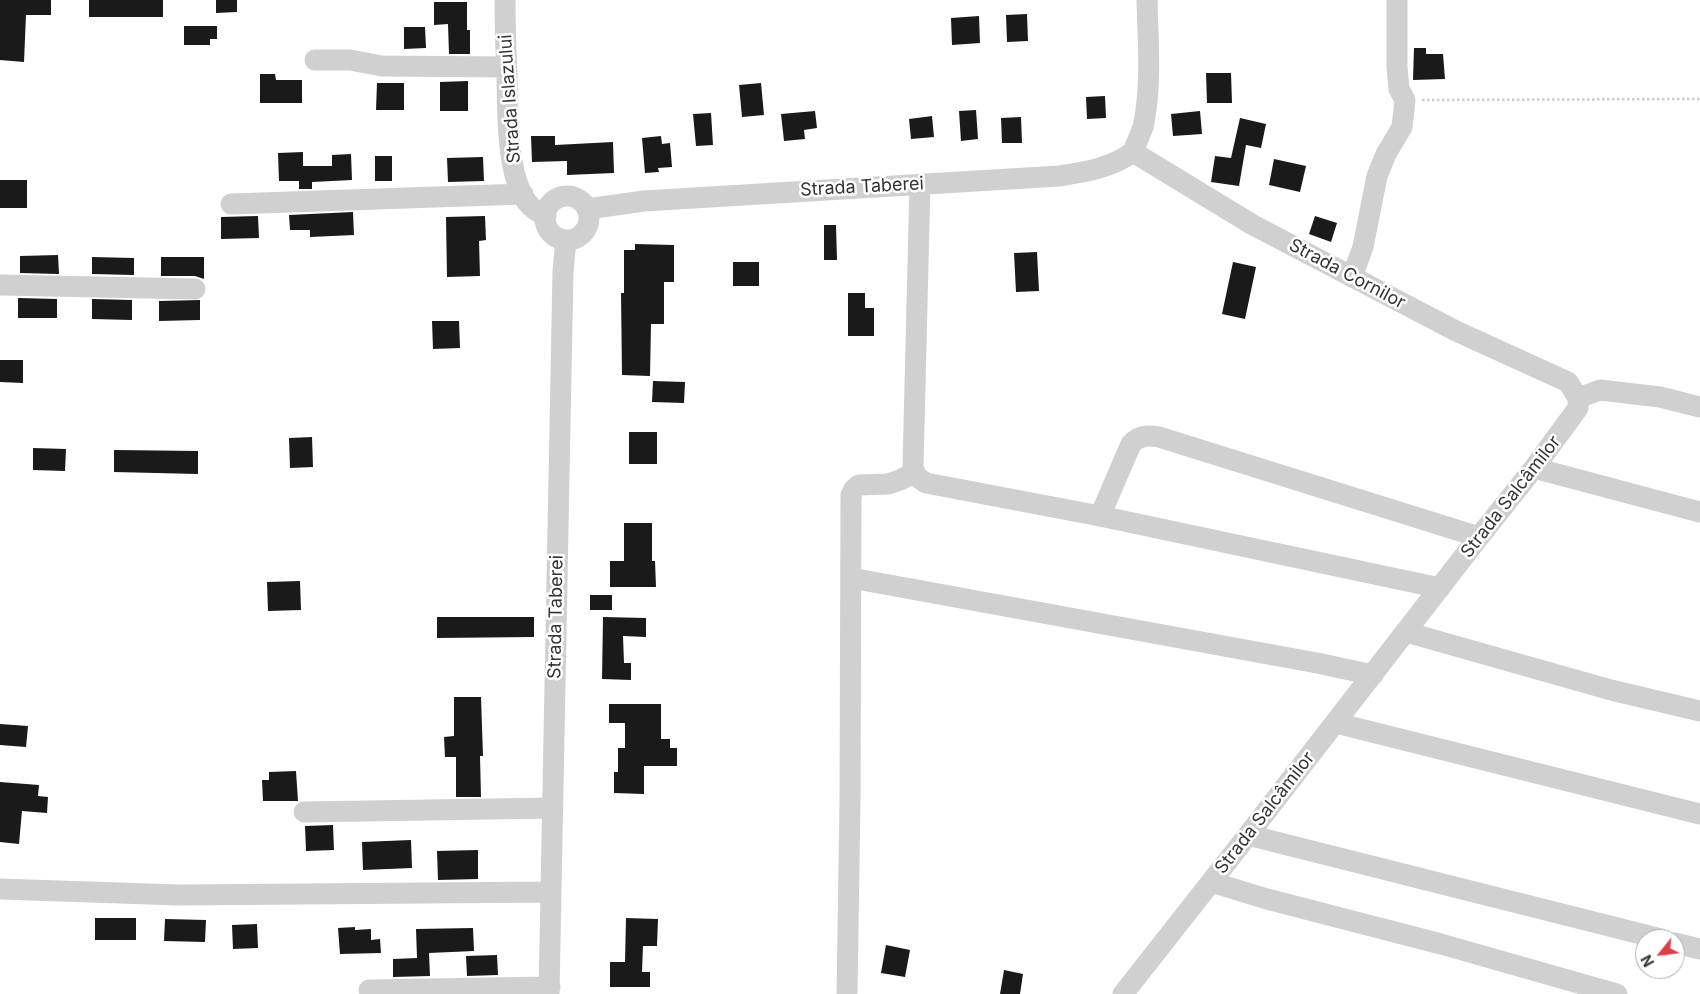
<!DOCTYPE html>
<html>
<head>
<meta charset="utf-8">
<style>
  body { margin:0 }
  #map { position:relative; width:1700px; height:994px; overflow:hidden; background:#fff; font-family:Inter,sans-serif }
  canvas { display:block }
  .north { position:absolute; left:1635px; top:929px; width:50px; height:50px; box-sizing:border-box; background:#fff; border:1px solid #adadad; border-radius:50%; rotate:241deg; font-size:14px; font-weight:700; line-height:20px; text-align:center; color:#333 }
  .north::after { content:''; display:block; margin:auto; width:18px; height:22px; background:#e63946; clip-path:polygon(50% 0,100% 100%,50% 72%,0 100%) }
</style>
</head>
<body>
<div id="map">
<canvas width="1700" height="994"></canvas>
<div class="north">N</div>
</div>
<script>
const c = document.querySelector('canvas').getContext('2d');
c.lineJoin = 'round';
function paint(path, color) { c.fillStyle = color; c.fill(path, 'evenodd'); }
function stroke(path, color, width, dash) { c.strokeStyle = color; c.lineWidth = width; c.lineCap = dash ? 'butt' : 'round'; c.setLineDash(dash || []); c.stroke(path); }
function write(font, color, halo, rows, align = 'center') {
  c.font = font + ' Inter,sans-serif'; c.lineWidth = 5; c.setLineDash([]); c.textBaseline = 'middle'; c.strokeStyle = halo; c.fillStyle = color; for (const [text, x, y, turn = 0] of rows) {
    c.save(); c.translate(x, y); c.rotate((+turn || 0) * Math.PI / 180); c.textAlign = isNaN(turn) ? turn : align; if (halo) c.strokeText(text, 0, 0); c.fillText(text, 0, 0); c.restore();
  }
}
paint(new Path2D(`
  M0,0H51V15H26L24,62L0,60Z
  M89,0H163V17H89Z
  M216,0H237V12L216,13Z
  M434,2H467V30H470V54H449L448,24L434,25Z
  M1027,14L1028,41L1007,42L1006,15Z
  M979,16L980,43L952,45L951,18Z
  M184,26H217V39H210V45H184Z
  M404,27H425L426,48L404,49Z
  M1414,48H1426V54H1443L1445,79L1413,80Z
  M1206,73H1231L1232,103H1207Z
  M260,74H275L276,80H302V103H260Z
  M468,81V111H440V82Z
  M377,83H404V110H376Z
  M761,83L764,115L742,117L739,85Z
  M1105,96L1106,118L1087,119L1086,97Z
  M976,110L978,139L961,141L959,111Z
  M815,111L817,128L804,130L805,139L784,141L781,114Z
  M1200,111L1202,134L1173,136L1171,114Z
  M711,113L713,145L696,146L693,114Z
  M932,116L934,137L911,139L909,119Z
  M1021,117L1022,143H1002L1001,118Z
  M1240,118L1266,124L1261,148L1246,145L1239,186L1211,182L1215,156L1231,158Z
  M531,136H555V145L613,142L614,173L567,175V161L532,162Z
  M661,136L662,144L670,143L672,167L658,168L659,172L645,173L642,138Z
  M303,152V166H332V155L351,154L352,180L312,182V189H299V181H279L278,153Z
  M375,156H392V181H375Z
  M483,157L484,181L448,182L447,158Z
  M1274,159L1306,166L1300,192L1269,185Z
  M0,180H27V208H0Z
  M353,212L354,235L310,237V230H290L289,215Z
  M258,216L259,238L221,239V217Z
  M485,216L486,240L479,241L480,276L447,277L446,217Z
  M1315,216L1337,223L1331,242L1309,234Z
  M824,225H836L837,260H824Z
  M635,244L674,245V282H664V324H651L650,376L622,375L621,293H624V250H635Z
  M1037,252L1039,291L1016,292L1014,253Z
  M58,255L59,274L20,273V256Z
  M92,257L134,258V275L92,274Z
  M161,257H204V279L195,276H161Z
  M733,262H759V286H733Z
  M1233,262L1256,267L1245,319L1222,314Z
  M848,293H865V308H874V336H848Z
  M18,298L57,299V318H18Z
  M92,299L132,300V320L92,319Z
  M200,300V320L159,321V301Z
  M432,321H459L460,348L433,349Z
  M0,360H23V383L0,382Z
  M653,381L685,382L684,403L652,402Z
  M629,432H657V464H629Z
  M312,437L313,467L290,468L289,438Z
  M33,448L66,449L65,471L33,470Z
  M114,450L198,451V474L114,472Z
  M624,523H652V561H655L656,587H610V561H624Z
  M300,581L301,610L268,611L267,582Z
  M590,595H612V610H590Z
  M437,617H534V637L437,638Z
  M603,617L646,618V637L623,636L624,663H631V680L602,679Z
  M454,697H481L483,756H480L481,797H456V757H445L444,737L454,736Z
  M609,704H661V739H670V748H677V766H644V794L614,793V772H618V748H625V723H609Z
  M0,724L28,726L26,747L0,745Z
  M296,771L298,801H263L262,780H269V772Z
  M0,782L39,785L38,796L48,797L47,813L22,811L19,844L0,842Z
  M333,825L334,850L306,851L305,826Z
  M411,840L412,868L363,870L362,842Z
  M478,850V879L438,880L437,851Z
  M95,918H136V940H95Z
  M626,918L658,919L657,946H643L642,972H650V987H610V962H625Z
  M165,919L206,920L205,942L164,941Z
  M257,924L258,948L233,949L232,925Z
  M355,927V930L371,929V940L380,939L381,953L340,954L338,928Z
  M473,928L474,951L429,953L430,976L393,977V959L417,958L416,929Z
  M886,945L910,950L905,977L881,973Z
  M497,955L498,975L467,976L466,956Z
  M1004,970L1023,974L1020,994H1000Z`), '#1a1a1a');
stroke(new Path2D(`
  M1422,100L1700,99`), '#cdcdcd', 2.5, [2.5, 2.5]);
stroke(new Path2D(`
  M505,0C505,26 506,52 507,77C508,111 506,175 527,202C532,209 539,213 546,216
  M315,60H350L382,66L507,67
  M1133,152C1136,144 1140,135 1143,127C1152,86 1148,42 1147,0
  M920,184L913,466C914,475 918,478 926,483L1100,516L1440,588
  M545 218a22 22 0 1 1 44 0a22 22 0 1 1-44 0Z
  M231,204L523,194
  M587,209L644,201L1059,176C1086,172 1111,168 1133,152
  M1352,277L1363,247L1377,176L1386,154L1402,127L1405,100L1399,89L1397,67V0
  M0,285L195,289
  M1578,398L1600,390L1660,397L1700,407
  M1534,468L1700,512
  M1100,516L1131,444C1140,435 1147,435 1159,437L1479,537
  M851,578L1317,663L1373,675
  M1406,632L1611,690L1700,711
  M1336,723L1700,814
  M304,812L553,808
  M1248,835L1661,939
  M1211,882L1267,899L1441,944L1617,994
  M0,889L179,895L551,892
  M1675,943L1700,949
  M369,990L550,987
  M549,994L563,271L566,240
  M847,994L850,802L851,495L854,489L859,485L888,484L900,480L914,473
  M1123,994L1248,835L1479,537L1534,468L1578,408V398L1568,382L1456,331L1253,225L1133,152`), '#d0d0d0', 21);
write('18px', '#333', '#fff', [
  ["Strada Islazului",510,99,-94],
  ["Strada Taberei",862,187,-3],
  ["Strada Cornilor",1347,274,28],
  ["Strada Salcâmilor",1511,497,-52],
  ["Strada Taberei",556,617,-89],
  ["Strada Salcâmilor",1265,813,-52]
]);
</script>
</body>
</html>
